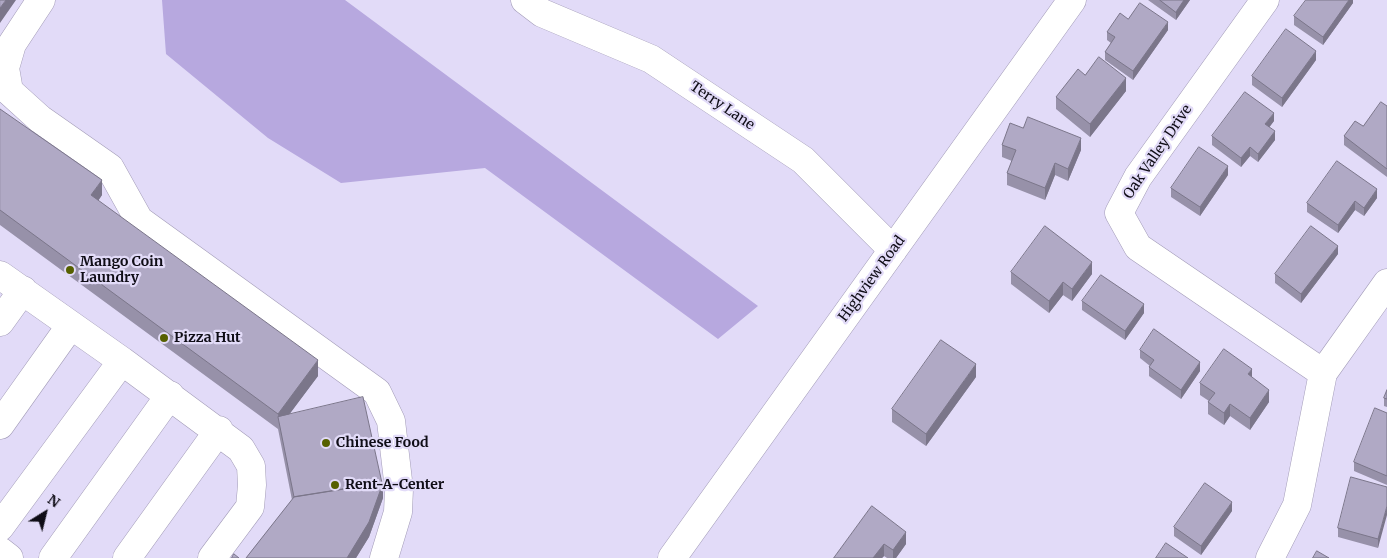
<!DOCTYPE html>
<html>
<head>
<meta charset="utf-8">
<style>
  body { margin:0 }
  #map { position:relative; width:1387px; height:558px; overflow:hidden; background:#e2dbf8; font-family:Merriweather,serif }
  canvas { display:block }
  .north { position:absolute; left:20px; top:488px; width:50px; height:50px; -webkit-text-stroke:4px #e2dbf8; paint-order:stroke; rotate:36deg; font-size:14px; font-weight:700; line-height:20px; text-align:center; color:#0f0d16 }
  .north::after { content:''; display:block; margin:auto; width:18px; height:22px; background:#0f0d16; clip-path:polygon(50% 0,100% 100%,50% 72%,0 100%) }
</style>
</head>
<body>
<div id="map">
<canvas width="1387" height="558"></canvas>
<div class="north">N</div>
</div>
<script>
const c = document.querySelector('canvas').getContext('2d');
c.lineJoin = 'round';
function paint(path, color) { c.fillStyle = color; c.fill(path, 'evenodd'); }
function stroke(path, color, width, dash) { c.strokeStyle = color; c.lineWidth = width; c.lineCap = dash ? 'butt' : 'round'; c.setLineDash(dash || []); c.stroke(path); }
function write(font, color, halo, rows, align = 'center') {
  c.font = font + ' Merriweather,serif'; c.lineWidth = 4.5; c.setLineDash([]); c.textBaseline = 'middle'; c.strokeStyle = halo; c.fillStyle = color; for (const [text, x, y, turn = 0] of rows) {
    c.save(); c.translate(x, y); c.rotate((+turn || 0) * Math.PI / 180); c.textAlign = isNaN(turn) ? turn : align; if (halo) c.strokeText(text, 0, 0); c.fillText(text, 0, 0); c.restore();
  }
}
paint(new Path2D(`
  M162,0H345L758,306L718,339L485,168L341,183L268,138L166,54Z`), '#b7a8df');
const minor = new Path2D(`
  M41,0L12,44L5,68L9,91L40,119L110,168L139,220L377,392L391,421L399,489L398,512L384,558
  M525,0L542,13L651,59L803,160L893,250
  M1265,0L1138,177L1119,213L1138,247L1323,373
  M0,275L122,361L241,449L251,466L252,485L250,507L212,558
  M0,322L23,290
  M0,425L71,325
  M0,527L122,361
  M0,551L9,558
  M53,558L170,395
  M127,558L219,430
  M672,558L1072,0
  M1270,558L1297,505L1323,373L1387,283`);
stroke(minor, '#a29bb7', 29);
stroke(minor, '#fff', 28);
paint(new Path2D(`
  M1148,0H1190L1176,20Z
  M1353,0V3L1323,45L1294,25V16Z
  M1128,19L1168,30L1133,80L1105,60V52L1111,43L1107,40V32Z
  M1316,60L1282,107L1252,85V76Z
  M1085,75L1126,91L1090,137L1056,109V97Z
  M1387,106V177L1344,145V136L1363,126Z
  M0,109L102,195L98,201L318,376L289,414L383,498L369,537L356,558H246L292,500L278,429L0,225Z
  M1274,121L1269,127L1275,140L1258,162L1250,156L1241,167L1212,145V136Z
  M1002,145L1081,150L1068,181L1055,175L1045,200L1007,185V173L1012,161L1002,157Z
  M1228,175L1200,216L1171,197V188Z
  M1377,198L1364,216L1355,210L1338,233L1307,212V203Z
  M1338,254L1301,303L1275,283V274Z
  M1011,272L1092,274L1072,301L1063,295L1049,313L1011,284Z
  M1082,301L1144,313L1125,340L1082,310Z
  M1140,350L1200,371L1181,399L1149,376V367L1150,366L1140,358Z
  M976,377L926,446L892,422V409Z
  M1252,377L1269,402L1250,430L1230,416L1224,425L1208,414V402L1209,401L1200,395V383Z
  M1387,390V407L1384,406V398Z
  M1387,413V485L1354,471V462Z
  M1387,487L1378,548L1338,537V528Z
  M872,506L906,544L896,558H887L884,556L882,558H834Z
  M1232,511L1201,555L1174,536V527Z`), '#9791a9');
paint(new Path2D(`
  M6,0H16L0,23V8Z
  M1184,0H1190L1176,20V12Z
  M1349,0H1353V3L1323,45V37Z
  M1168,22V30L1133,80V71Z
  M1316,51V60L1282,107V98Z
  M1126,78V91L1090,137V124Z
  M1274,113V121L1265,133V124Z
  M1275,131V140L1258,162V154Z
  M1081,138V150L1068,181V169Z
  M1250,147V156L1241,167V158Z
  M1055,163V175L1045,200V188Z
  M1228,166V175L1200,216V207Z
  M102,180V195L91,211V195Z
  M1377,189V198L1364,216V208Z
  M1355,201V210L1338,233V225Z
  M1338,246V254L1301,303V294Z
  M1092,262V274L1072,301V289Z
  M1063,282V295L1049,313V301Z
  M1144,304V313L1125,340V331Z
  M318,360V376L280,427L278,414Z
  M1200,362V371L1181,399V390Z
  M976,364V377L926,446V434Z
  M1252,369V381L1248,374Z
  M1269,390V402L1250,430V418Z
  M1230,404V416L1224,425V413Z
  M383,483V498L369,537L356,558H347Z
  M1232,502V511L1201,555V546Z
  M1387,506V515L1378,548V539Z
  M906,532V544L896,558H893V550Z
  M884,544V556L882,558H873Z`), '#7b768a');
const building = new Path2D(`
  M0,0H6L0,8Z
  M1160,0H1184L1176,12Z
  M1306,0H1349L1323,37L1294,16Z
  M1140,3L1168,22L1133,71L1105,52L1115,37L1107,32L1120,13L1128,19Z
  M1286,29L1316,51L1282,98L1252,76Z
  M1099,57L1126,78L1090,124L1056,97L1078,69L1085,75Z
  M1245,92L1274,113L1265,124L1275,131L1258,154L1250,147L1241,158L1212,136Z
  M1381,102L1387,106V169L1344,136L1355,121L1363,126Z
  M0,109L102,180L91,195L318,360L278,414L0,210Z
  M1028,117L1081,138L1068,169L1055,163L1045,188L1007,173L1016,150L1002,145L1010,123L1023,128Z
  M1199,147L1228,166L1200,207L1171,188Z
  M1337,161L1377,189L1364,208L1355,201L1338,225L1307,203Z
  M1045,226L1092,262L1072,289L1063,282L1049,301L1011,272Z
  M1311,226L1338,246L1301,294L1275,274Z
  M1101,275L1144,304L1125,331L1082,301Z
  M1154,329L1200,362L1181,390L1149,367L1154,360L1140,350Z
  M941,340L976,364L926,434L892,409Z
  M1224,349L1252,369L1248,374L1269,390L1250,418L1230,404L1224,413L1208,402L1215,393L1200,383Z
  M1387,390V399L1384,398Z
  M363,397L382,483L294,497L278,417Z
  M1375,408L1387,413V476L1354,462Z
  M1351,477L1387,487V506L1378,539L1338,528Z
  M383,483L369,522L347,558H246L294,497Z
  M1205,483L1232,502L1201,546L1174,527Z
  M872,506L906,532L893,550L884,544L873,558H834Z
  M1166,543L1188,558H1156Z
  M1317,551L1329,558H1313Z
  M234,554L239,558H232Z`);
paint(building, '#b0a9c5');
stroke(building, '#7b768a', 1);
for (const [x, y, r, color] of [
  [70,270,5,"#566000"],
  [164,338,5,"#566000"],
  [326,443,5,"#566000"],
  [335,485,5,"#566000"]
]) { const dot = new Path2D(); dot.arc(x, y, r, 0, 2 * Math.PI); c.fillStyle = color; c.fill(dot); stroke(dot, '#e2dbf8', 2); }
write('14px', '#0f0d16', '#e2dbf8', [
  ["Terry Lane",722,106,34],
  ["Oak Valley Drive",1158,152,-56],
  ["Highview Road",872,279,-54]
]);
write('bold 14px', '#0f0d16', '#e2dbf8', [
  ["Mango Coin",80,262],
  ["Laundry",80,278],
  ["Pizza Hut",174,338],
  ["Chinese Food",336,443],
  ["Rent-A-Center",345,485]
], 'left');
</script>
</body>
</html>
